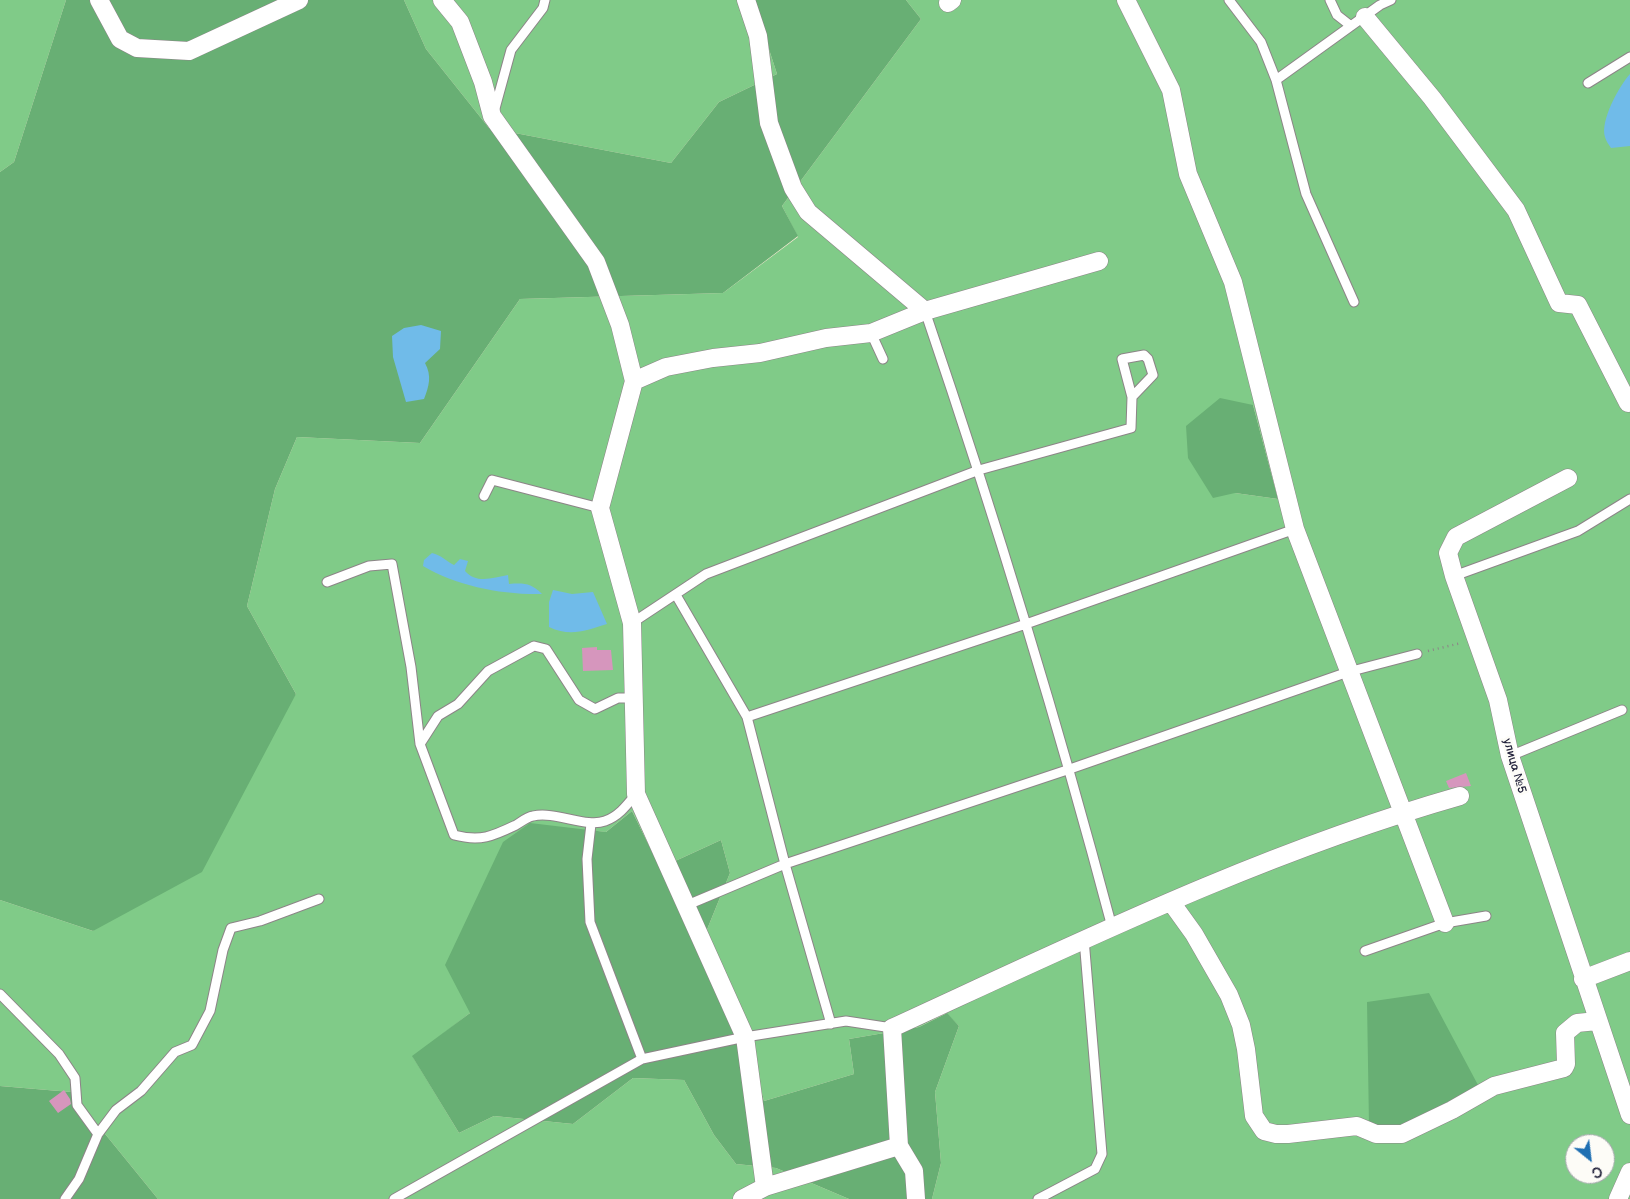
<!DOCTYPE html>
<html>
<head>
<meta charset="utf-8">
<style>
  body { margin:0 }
  #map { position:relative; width:1630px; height:1199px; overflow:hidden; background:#f7e8d3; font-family:"Balsamiq Sans",sans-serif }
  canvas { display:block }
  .north { position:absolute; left:1565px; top:1134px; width:50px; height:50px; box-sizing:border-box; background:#fdfcf7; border:1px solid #a5a5ac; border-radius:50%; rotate:151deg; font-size:14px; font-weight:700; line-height:20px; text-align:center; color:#22223b }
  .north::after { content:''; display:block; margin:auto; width:18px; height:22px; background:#1f6fb2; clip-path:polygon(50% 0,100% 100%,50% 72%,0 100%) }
</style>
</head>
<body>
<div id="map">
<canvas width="1630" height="1199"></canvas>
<div class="north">С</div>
</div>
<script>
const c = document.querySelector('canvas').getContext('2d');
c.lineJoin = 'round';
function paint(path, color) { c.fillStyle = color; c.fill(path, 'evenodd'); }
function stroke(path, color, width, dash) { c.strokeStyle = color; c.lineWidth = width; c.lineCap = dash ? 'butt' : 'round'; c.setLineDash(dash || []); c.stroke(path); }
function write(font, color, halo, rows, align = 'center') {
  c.font = font + ' "Balsamiq Sans",sans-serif'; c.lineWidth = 5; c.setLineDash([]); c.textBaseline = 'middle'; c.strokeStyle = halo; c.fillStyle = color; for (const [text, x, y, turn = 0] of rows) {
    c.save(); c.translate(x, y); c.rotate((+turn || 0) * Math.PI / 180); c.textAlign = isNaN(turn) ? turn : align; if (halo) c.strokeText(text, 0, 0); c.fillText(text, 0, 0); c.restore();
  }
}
paint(new Path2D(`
  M0,0H66L14,162L0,172Z
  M404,0H753L777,74L719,102L671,163L489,128L426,49Z
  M906,0H1630V1199H932L941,1163L935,1092L959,1026L946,1013L919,1027L849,1039L854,1074L764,1101L742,1013L706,932L730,873L721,840L660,868L632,811L606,832L578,830L470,1013L413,1057L459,1133L494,1116L573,1124L633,1078L684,1080L714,1135L736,1164L776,1168L849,1199H158L71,1092L0,1086V900L93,931L296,694L247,606L275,489L297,437L420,443L520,299L723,293L798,237L782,206L921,19ZM1253,405L1278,499L1235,493ZM1575,1144H1605V1174H1575Z`), '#80cb88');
paint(new Path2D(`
  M66,0H404L426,49L489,128L671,163L719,102L777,74L753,0H906L921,19L782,206L798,236L723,293L520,299L420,443L297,437L275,489L247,606L296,694L202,872L93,931L0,900V172L14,162Z
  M1220,398L1253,405L1278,499L1235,493L1213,498L1188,458L1186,426Z
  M632,811L660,868L721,840L730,873L706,932L742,1013L764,1101L854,1074L849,1039L919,1027L947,1013L959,1026L935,1092L941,1163L932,1199H849L776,1168L736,1164L714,1135L684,1080L633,1078L573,1124L494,1116L459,1133L412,1056L470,1013L445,965L503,842L530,823L606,832Z
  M1429,993L1478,1085L1413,1124L1391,1131L1369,1126L1367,1002Z
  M0,1086L71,1092L158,1199H0Z`), '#68af74');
paint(new Path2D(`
  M1630,74V146L1611,148C1609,145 1606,141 1605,137C1600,121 1619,86 1630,74Z
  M421,325L441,331L440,349L425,363C432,376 429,386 424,399L406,402L393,357L392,336L404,328Z
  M432,553C441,555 446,561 454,565L460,559L468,561L465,571C476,584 493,578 508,575L509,584C524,583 531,583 542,594C502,595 457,586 423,566L424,560Z
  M553,590L572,594L593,592L607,624C585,631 570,637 549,627V602Z`), '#70bbe9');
paint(new Path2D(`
  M597,647V650H611L613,670L583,671L582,648Z
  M1466,773L1471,786L1449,788L1446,781Z
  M64,1090L70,1099L71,1104L58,1113L49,1101Z`), '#d696bd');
const service = new Path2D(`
  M1229,0L1261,42L1276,80L1306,194L1354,302
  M1330,0L1337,15L1351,26
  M1276,80L1380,5L1391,0
  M1588,83L1630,57
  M494,112L511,50L543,8L545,0
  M925,311C994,514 1057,719 1112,927
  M871,333L883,359
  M484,496L492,480L600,508
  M1454,576L1578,531L1630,499
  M327,582L369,566L392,564L411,667L420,744L454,835C481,842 493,836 516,825C521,822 527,817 533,816C556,811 586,828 605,821C619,816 627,805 636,794
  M676,595L747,717L785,864L831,1024
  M632,623L706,574L979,470L1131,428L1132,397L1122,359L1144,355L1148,359L1153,375L1132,397
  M747,717L1026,624L1295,529
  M420,744L438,716L458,704L488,671L534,646L546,649L579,700L595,709L618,698H634
  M1510,756L1622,710
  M591,824L587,859L590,922L642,1059
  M685,906L785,864L1070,769L1348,672L1417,654
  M1365,951L1445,923L1486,916
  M0,994L59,1054L75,1078L77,1105L98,1134
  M65,1199L79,1179L98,1134L116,1110L141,1091L175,1052L192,1045L210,1011L223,950L231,928L260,921L319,899
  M394,1199L642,1059L745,1037L846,1021L892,1028
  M1038,1199L1095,1169L1102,1154L1084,939`);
const minor = new Path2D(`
  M99,0L120,39L137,48L189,51L299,0
  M442,0L460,22L483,82L492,116L596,262L620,325L634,381L600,508L632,623L636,794L745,1037L765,1187
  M746,0L758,36L769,123L793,188L808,212L925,311
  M1126,0L1171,90L1188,174L1233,282L1295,529L1445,923
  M948,3L952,0
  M1365,17L1432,98L1516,210L1559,303L1578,305L1628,403L1630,401
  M634,381L666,367L713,358L760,353L826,338L871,333L925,311L1099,261
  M1568,478L1456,537L1448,553L1454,576L1498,700L1510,756L1630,1115
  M1171,902L1194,934L1229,995L1241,1025L1246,1049L1254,1116L1264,1131L1276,1134H1288L1357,1126L1376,1134H1402L1452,1110L1494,1086L1564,1068L1566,1064L1565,1033L1577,1023L1597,1021
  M1583,979L1630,961
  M899,1146L914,1171L916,1199
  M742,1199L765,1187L899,1146L892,1028C1077,943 1263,852 1460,796
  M1618,1199L1630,1172`);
stroke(service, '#8c8587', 11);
stroke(minor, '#8c8587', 19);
stroke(new Path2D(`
  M1428,651L1461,643`), '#8c8587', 2.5, [1, 4]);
stroke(service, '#fff', 9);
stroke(minor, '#fff', 18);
write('12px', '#22223b', '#fdfcf7', [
  ["улица №5",1514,766,74]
]);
</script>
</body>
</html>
